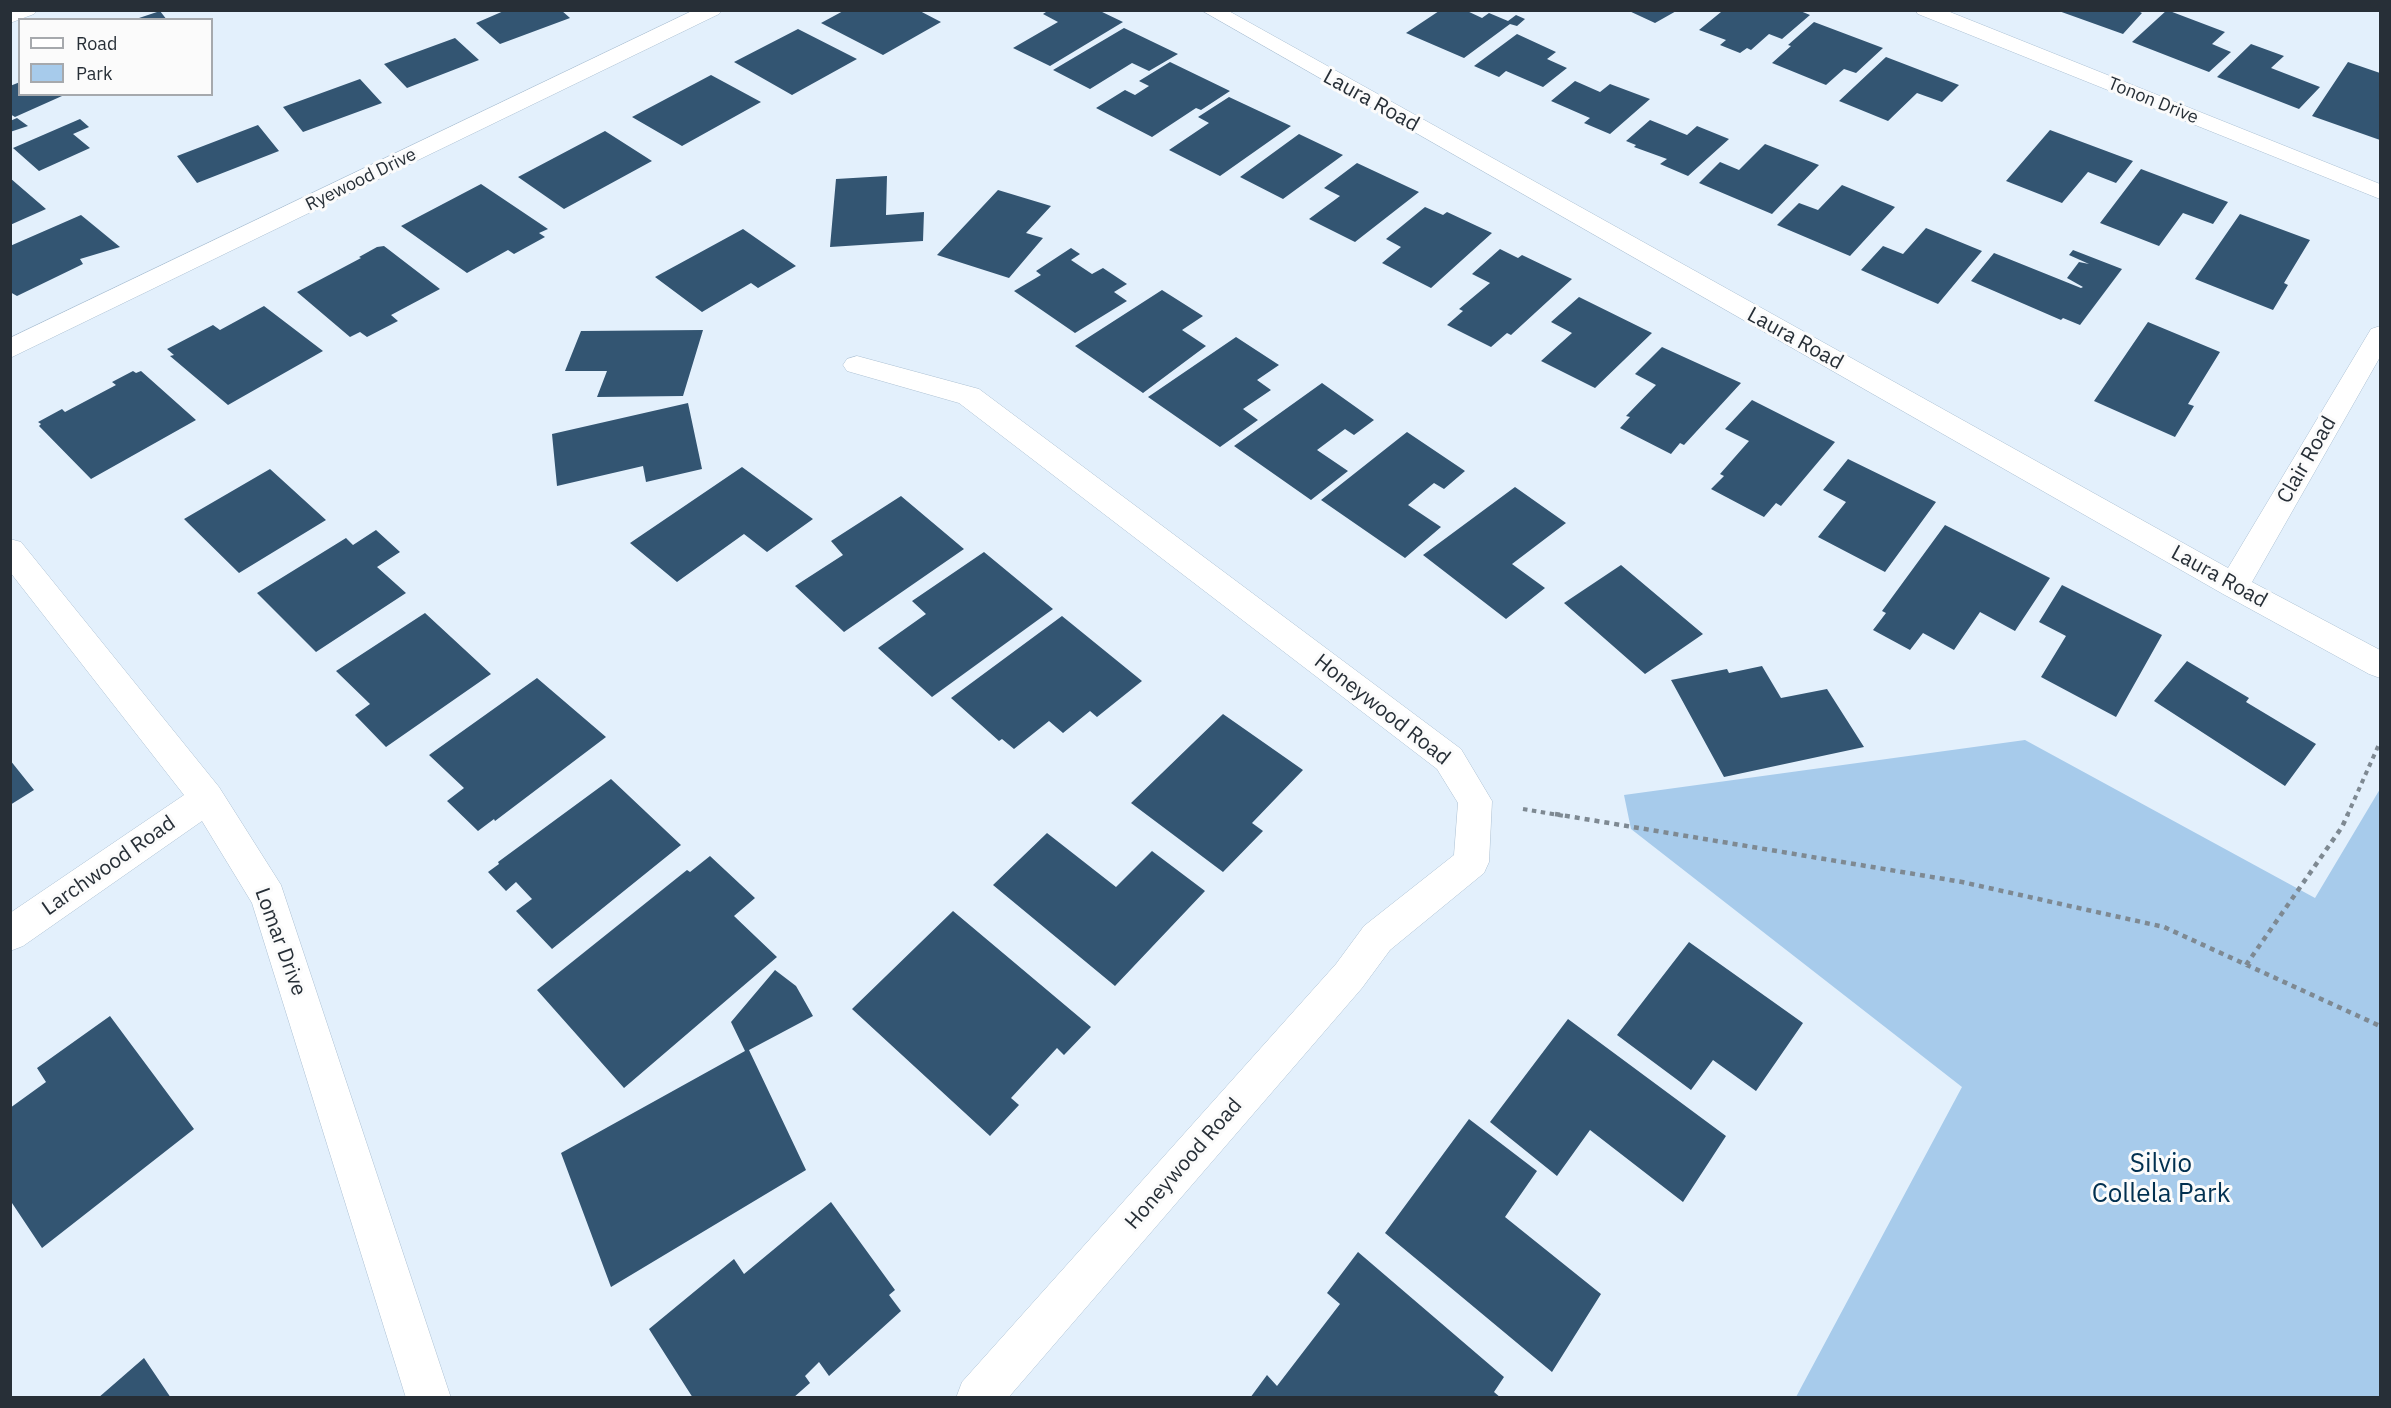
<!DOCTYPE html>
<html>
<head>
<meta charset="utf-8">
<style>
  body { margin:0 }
  #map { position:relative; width:2391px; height:1408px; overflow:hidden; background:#e3f0fc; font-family:"IBM Plex Sans",sans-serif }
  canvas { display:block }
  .frame { position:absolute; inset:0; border:12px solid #272f37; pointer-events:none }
  .legend { position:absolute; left:18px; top:18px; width:195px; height:78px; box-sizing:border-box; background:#fbfbfb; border:2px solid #a6a9ad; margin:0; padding:8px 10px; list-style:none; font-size:18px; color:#272f37 }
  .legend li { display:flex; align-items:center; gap:12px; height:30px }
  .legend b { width:30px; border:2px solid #a6a9ad }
</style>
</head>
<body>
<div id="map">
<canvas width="2391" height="1408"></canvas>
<div class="frame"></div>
<ul class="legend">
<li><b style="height:8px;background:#fff"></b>Road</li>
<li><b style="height:16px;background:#a7cbeb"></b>Park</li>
</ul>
</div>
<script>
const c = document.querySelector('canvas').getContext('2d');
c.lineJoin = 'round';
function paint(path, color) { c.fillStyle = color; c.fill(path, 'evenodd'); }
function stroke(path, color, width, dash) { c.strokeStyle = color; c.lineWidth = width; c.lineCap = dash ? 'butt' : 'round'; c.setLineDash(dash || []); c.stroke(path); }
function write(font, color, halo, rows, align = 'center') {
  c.font = font + ' "IBM Plex Sans",sans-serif'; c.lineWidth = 6; c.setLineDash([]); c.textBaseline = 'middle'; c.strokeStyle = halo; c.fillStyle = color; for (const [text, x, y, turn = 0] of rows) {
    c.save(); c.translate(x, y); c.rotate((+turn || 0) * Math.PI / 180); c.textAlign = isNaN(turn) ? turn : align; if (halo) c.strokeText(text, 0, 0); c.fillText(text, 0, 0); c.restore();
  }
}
paint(new Path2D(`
  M2025,740L2315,898L2380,789V1397H1796L1962,1087L1631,829L1624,795Z`), '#a7cbeb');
paint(new Path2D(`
  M506,10H561L570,18L500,44L476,23Z
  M845,10H918L941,22L883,55L821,23Z
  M1049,10H1098L1123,22L1050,66L1013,48L1058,22L1043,14Z
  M1446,10H1465L1482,18L1489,13L1508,21L1516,15L1525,19L1517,26L1510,24L1464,58L1406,33L1439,11Z
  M1627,10H1678L1655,23Z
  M1717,10H1798L1810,15L1782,39L1769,34L1751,50L1747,48L1740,53L1720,45L1726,40L1699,30L1721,12Z
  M2056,10H2136L2142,13L2123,34Z
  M2167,10L2225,32L2212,44L2231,52L2209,72L2132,42Z
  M160,11L167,20H136V19Z
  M1814,22L1883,48L1856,73L1844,69L1826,85L1772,63L1791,46L1788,45Z
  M1124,28L1178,54L1149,71L1132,63L1090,89L1053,70Z
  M798,29L857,59L792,95L734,62Z
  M1517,34L1556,52L1547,59L1567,68L1543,87L1506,71L1499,77L1474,66Z
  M455,38L479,60L407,88L384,64Z
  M2251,44L2284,56L2271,68L2320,87L2299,109L2217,77Z
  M1886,57L1959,85L1942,102L1917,93L1888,121L1839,101Z
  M1170,62L1230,91L1201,110L1196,108L1152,137L1096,108L1125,90L1135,95L1149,86L1139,81Z
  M2348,62L2380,73V140L2312,116Z
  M711,75L761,102L682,146L632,117Z
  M360,79L382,103L303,132L283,107Z
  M1575,81L1600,92L1610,84L1650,99L1610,134L1584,123L1590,118L1551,101Z
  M20,82V94L62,96L15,117L10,114V86Z
  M1229,97L1291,126L1220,176L1169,150L1209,123L1198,117Z
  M17,118L28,126L10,132V121Z
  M80,119L89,127L73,134L90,148L39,171L13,148Z
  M1650,120L1687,135L1697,126L1729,139L1688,176L1660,164L1667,159L1634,147L1636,145L1626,141Z
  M258,125L279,151L197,183L177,156Z
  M2050,130L2133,161L2116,183L2088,172L2062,203L2006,181Z
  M605,131L652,161L564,209L518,177Z
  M1299,134L1343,155L1283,199L1240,177Z
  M1765,144L1819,165L1772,214L1699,183L1720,162L1739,170Z
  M1357,163L1419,192L1355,242L1309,219L1340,196L1324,188Z
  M2141,169L2228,202L2213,224L2183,213L2159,246L2100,223Z
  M887,176L886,215L924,212L923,241L830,247L836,179Z
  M10,178L46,209L10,225Z
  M481,184L548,229L539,233L545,237L514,254L508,250L467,273L401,226Z
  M1842,185L1895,207L1850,256L1777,225L1799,203L1818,210Z
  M998,190L1051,206L1026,233L1043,238L1009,278L937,255Z
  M1425,207L1443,215L1447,212L1492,233L1431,288L1382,263L1401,247L1386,239Z
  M2240,214L2310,240L2284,283L2288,285L2273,310L2195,279Z
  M81,215L120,247L80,259L83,264L17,296L10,292V246Z
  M1926,228L1982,251L1938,304L1861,270L1883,246L1903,254Z
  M743,229L796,266L758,288L751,283L702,312L655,277Z
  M384,246L440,289L391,315L398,321L367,337L360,332L350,337L297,292L361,258L359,257L377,247Z
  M1071,248L1080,254L1071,260L1092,274L1103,268L1127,284L1114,292L1127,301L1075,333L1014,291L1041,275L1036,271Z
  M1500,249L1518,258L1522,255L1572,279L1511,335L1507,333L1491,347L1447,325L1463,311L1459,309L1490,283L1472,274Z
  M2073,250L2122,269L2080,325L2063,318L2061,320L1971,281L1994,253L2081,288L2083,287L2067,278L2079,262L2089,264L2069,255Z
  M1162,290L1203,316L1182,330L1206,346L1143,393L1075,346Z
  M1579,297L1652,333L1595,388L1541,361L1572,333L1551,322Z
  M264,306L323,351L228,405L170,356L174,355L167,349L213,325L220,330Z
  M2148,322L2220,352L2188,404L2194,406L2175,437L2094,401Z
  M703,330L683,396L597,397L607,371H565L581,331Z
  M1236,337L1279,365L1257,380L1271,390L1243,409L1258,420L1220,447L1148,397Z
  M1662,347L1741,383L1684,445L1680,443L1671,454L1620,428L1630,417L1626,416L1656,385L1635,374Z
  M133,371L136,373L141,371L196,420L91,479L39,426L41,424L38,422L62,409L65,412L116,385L112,382Z
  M1322,383L1374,420L1354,435L1345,429L1317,450L1348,471L1311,500L1234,446Z
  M1752,400L1835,442L1781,506L1776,503L1764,517L1711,489L1724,476L1720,474L1749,441L1725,429Z
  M688,403L702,469L646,482L643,466L557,486L552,434Z
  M1407,432L1465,471L1444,489L1434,483L1408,505L1441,527L1405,558L1321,500Z
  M1848,459L1936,502L1885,572L1818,537L1846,502L1823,490Z
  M742,467L813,519L767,552L744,534L677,582L630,543Z
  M270,469L326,520L239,573L184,519Z
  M1515,487L1566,523L1512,564L1545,588L1506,619L1423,555Z
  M901,496L964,549L844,632L795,586L843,555L831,541Z
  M1945,525L2050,578L2015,631L1980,612L1954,650L1923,633L1910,650L1873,630L1886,613L1882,611Z
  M376,530L400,552L377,567L406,593L316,652L257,593L346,538L353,545Z
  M984,552L1053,609L932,697L878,648L926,614L912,601Z
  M1621,565L1703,634L1645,674L1564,603Z
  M2062,585L2162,635L2116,717L2041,677L2066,636L2039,622Z
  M425,613L491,674L386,747L355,715L370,704L336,671Z
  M1062,616L1142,681L1097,717L1090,711L1063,733L1049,721L1014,749L1002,739L999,741L951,698Z
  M2187,661L2249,698L2246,702L2316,744L2285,786L2154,701Z
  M1762,666L1781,698L1827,689L1864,747L1724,777L1671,680L1727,669L1729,673Z
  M537,678L606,737L495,821L494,819L478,831L447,801L464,788L429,755Z
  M1223,714L1303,770L1252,823L1263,831L1223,872L1131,803Z
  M10,760L34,790L10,805Z
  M611,779L681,845L552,949L516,911L532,899L516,882L506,891L488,872L499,864L498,862Z
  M1047,833L1116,887L1152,851L1205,891L1115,986L993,885Z
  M710,856L755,898L734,916L777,957L624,1088L537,990L687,870L690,872Z
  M953,911L1091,1027L1064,1055L1057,1048L1011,1098L1019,1105L990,1136L852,1009Z
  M1689,942L1803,1023L1756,1091L1713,1060L1691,1090L1617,1035Z
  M775,970L796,986L813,1016L749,1050L806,1170L611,1287L561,1153L745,1051L731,1022Z
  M110,1016L194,1129L42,1248L10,1200V1108L46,1082L37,1068Z
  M1568,1019L1726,1136L1683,1202L1590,1130L1557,1176L1490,1122Z
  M1469,1119L1537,1171L1505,1217L1601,1294L1552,1372L1385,1233Z
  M831,1202L895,1290L889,1295L901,1311L829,1376L819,1362L805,1376L810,1383L793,1398H693L649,1329L734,1259L744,1274Z
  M1358,1252L1504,1377L1494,1392L1501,1398H1250L1267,1375L1277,1386L1340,1304L1327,1293Z
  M144,1358L171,1398H98Z`), '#335572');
const minor = new Path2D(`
  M10,10H37L34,14L10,23Z
  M694,10H722L719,14L10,358V338Z
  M1201,10H1227L2228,568L2371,329L2380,326V357L2252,582L2380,650V678L2369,674L2223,594Z
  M1915,10H1945L2380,184V199L1918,14Z
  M857,356L979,389L1461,749L1492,801L1489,862L1484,873L1390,950L1362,988L1008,1398H956L962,1382L1336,964L1364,926L1454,855L1458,803L1437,769L959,403L847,371L843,365L847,359Z
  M10,539L21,542L219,787L281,885L451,1398H406L252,903L202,821L23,946L10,951V913L184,795L10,572Z`);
stroke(minor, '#acc0d3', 1);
stroke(new Path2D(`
  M1523,809L1564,816
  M2347,816L2380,742`), '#7e8992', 4, [4.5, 4.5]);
stroke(new Path2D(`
  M1555,814L1962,882L2164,927L2380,1026
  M2246,965L2342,827L2348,814`), '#7e8992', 4.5, [5, 5]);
paint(minor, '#fff');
write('18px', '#272f37', '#fbfbfb', [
  ["Tonon Drive",2153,101,22],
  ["Ryewood Drive",361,180,-26]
]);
write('21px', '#272f37', '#fbfbfb', [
  ["Laura Road",1371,101,29],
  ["Laura Road",1795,339,29],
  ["Clair Road",2307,460,-60],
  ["Laura Road",2219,577,29],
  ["Honeywood Road",1382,710,38],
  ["Larchwood Road",109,866,-35],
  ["Lomar Drive",280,942,70],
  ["Honeywood Road",1184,1164,-49]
]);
write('26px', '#013050', '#fbfbfb', [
  ["Silvio",2161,1164],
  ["Collela Park",2161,1194]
]);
</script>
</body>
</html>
